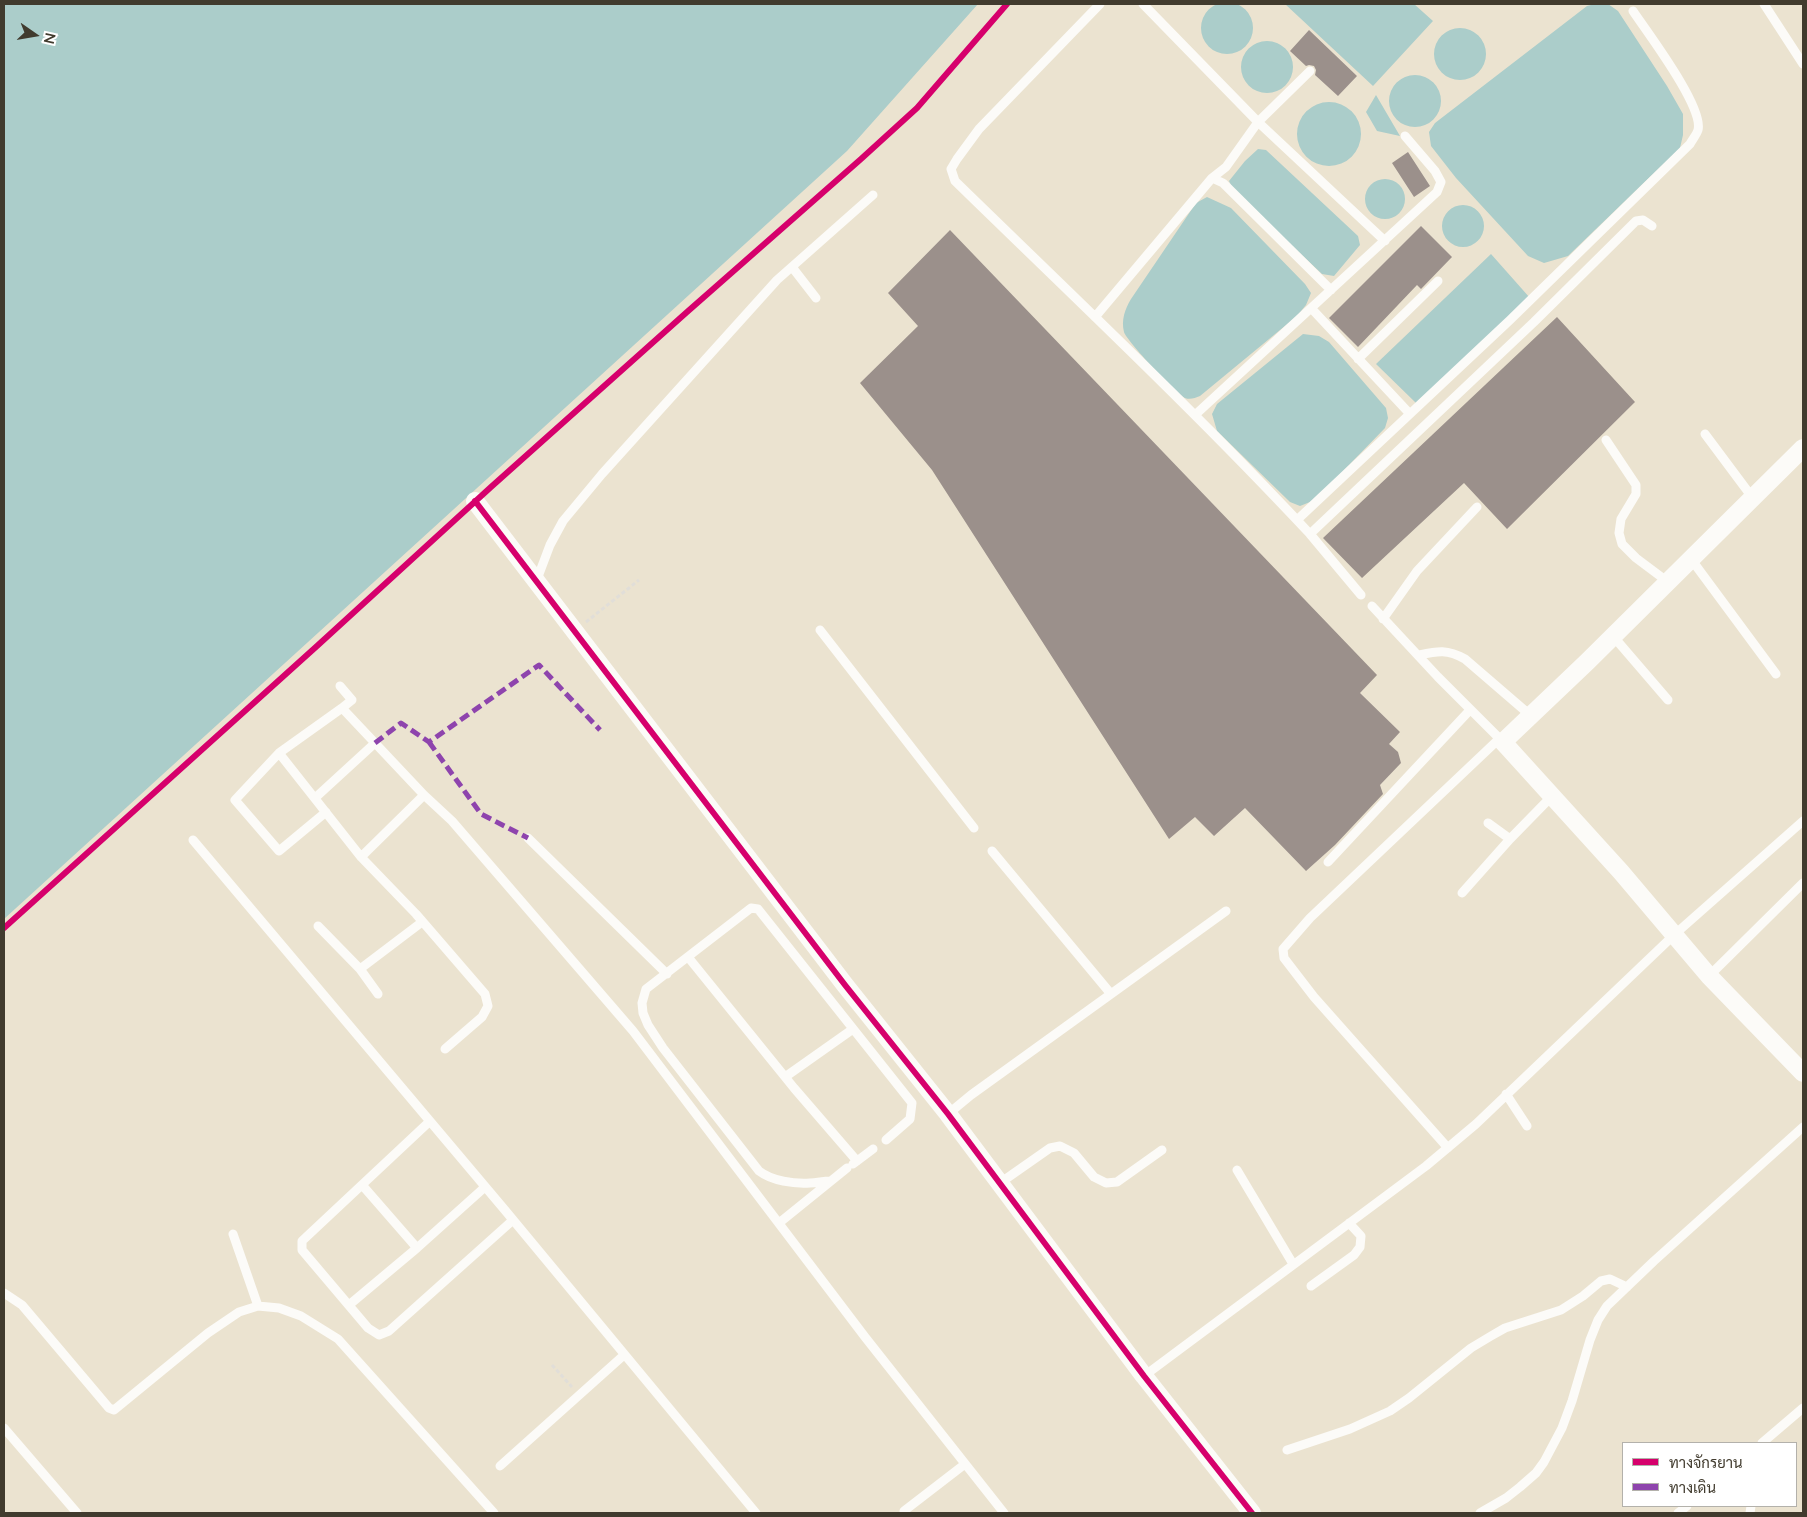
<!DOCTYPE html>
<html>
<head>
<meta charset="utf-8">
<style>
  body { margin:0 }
  #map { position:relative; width:1807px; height:1517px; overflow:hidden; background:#ebe3d0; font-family:Lato,Sarabun,sans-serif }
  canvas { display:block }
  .frame { position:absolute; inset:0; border:5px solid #413b2e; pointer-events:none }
  .legend { position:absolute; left:1622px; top:1442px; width:175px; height:65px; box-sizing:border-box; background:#fff; border:1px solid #b3b1ab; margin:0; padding:6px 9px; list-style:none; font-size:15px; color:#413b2e }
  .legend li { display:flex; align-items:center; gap:10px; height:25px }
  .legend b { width:25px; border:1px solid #b3b1ab }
  .north { position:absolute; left:10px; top:10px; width:50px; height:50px; -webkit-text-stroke:4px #fff; paint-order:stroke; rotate:103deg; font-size:14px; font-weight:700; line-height:20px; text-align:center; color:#413b2e }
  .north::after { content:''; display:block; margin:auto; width:18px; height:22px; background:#413b2e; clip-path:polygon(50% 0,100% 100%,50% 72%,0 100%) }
</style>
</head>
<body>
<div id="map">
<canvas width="1807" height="1517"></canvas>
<div class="frame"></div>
<ul class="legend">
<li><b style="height:6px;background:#d6006c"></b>ทางจักรยาน</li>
<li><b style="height:6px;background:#8e44ad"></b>ทางเดิน</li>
</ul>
<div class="north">N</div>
</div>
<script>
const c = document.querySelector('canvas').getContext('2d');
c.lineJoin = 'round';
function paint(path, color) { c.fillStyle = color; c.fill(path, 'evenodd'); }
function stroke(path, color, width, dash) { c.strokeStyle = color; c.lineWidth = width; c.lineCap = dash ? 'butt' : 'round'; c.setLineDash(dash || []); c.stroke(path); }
paint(new Path2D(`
  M1201 28a26 26 0 1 1 52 0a26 26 0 1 1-52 0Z
  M4,4H978L847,151L4,919Z
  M1285,4H1414L1433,21L1373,86Z
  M1595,4H1608L1618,11L1667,86L1683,114V135L1680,148L1568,256L1544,263L1528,256L1456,178L1431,146L1429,132L1435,123L1587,6Z
  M1434 54a26 26 0 1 1 52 0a26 26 0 1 1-52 0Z
  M1241 67a26 26 0 1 1 52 0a26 26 0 1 1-52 0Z
  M1389 101a26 26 0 1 1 52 0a26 26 0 1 1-52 0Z
  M1376,95L1400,136L1377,131L1366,112Z
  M1297 134a32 32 0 1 1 64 0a32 32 0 1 1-64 0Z
  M1258,149L1266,150L1358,236L1360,245L1334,276L1322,274L1234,191L1229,181L1245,161Z
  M1365 199a20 20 0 1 1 40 0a20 20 0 1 1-40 0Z
  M1207,197L1231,208L1305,284L1311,293L1306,305L1297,316L1200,396C1195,398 1190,400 1185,398C1177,395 1126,340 1124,332C1121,320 1125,309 1131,299L1196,203Z
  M1442 226a21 21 0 1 1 42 0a21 21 0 1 1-42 0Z
  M1491,254L1530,298L1416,403L1376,364Z
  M1303,334L1319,336L1329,342L1386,408L1388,418L1385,428L1315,500L1300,506L1290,502L1217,431L1212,414L1217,404Z`), '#abcdca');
paint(new Path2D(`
  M1309,30L1357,76L1338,96L1315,75L1316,70L1314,66L1309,65L1306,66L1290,51Z
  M1408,152L1430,186L1414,197L1392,163Z
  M1421,226L1452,257L1421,289L1417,285L1358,347L1329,318Z
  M950,230L1377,675L1360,693L1400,732L1389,744L1398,752L1401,763L1380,785L1383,794L1335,845L1306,871L1245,808L1214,836L1195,817L1169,839L932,470L860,383L918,326L888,293Z
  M1557,317L1635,402L1507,529L1464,483L1362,578L1323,538Z`), '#9b908b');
stroke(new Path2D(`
  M586,622L639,580
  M552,1365L572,1387`), '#e1ded8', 3, [4, 2.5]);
stroke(new Path2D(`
  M1100,4L979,129L957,159L951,169L955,181C1075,298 1196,412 1310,534
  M1143,4L1258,122L1385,241
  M1764,4L1803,64
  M1310,71L1258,122L1226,167L1212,178L1223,183L1331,290
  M792,267L816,298
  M1311,308L1410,414
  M1095,317L1212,178
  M1358,359L1438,281
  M1195,415L1437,192L1441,182L1435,171L1405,136
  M1705,434L1752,497
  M1606,440L1636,485V494L1621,519L1619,533L1622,544L1636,558L1668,582
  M1297,520L1510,320L1690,144C1692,140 1697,134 1698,130C1704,107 1647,32 1633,11
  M1691,559L1776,674
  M536,582L550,545L563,521L602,474L777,280L873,195
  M1361,595L1310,534L1534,322L1636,221L1643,220L1652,226
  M1372,606L1438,677L1502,741
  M1383,619L1417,571L1477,507
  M820,630L974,828
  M1613,636L1668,700
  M1419,655C1438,651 1447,649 1465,659L1530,715
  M340,686L352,700L342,708L424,795L452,821L633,1031L865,1337L1004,1513
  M279,753L361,857L416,914L485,994L488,1006L482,1017L445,1049
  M315,798L375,743
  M326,812L279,851L235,800L279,753L342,708
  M1488,823L1510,839
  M528,838L667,974
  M193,840L504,1209L756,1513
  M992,851L1111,994
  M361,857L424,795
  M1328,862L1470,710
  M1462,893L1510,839L1552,796
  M318,926L360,969L422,922
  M688,957L794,1088L857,1161
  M360,969L378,994
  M1709,976L1803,883
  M785,1077L853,1029
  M1506,1094L1527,1126
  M948,1114L971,1095L1226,911
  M429,1122L302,1241V1250L368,1328L379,1335L389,1331L513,1220
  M1448,1148L1314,997L1284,958L1283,949L1310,918L1500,738
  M853,1164L873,1149
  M1237,1170L1293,1264
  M830,1181C823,1181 817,1183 810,1183C794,1184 772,1181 759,1171L663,1048L648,1025L643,1013L642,1003L646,989L751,908L758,909L912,1103L910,1119L886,1140
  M1000,1183L1050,1148L1060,1146L1074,1153L1094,1177L1106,1183L1117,1182L1162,1150
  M779,1223L847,1168
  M233,1234L258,1306
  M417,1248L485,1187
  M1311,1286L1354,1255L1360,1247L1361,1236L1349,1223
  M4,1293L22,1305L109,1408L114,1410L208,1333L239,1312L258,1306L279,1308L301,1316L338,1339L494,1513
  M349,1305L417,1248L363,1186
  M1144,1376L1426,1166L1476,1124L1674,935L1803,821
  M4,1428L77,1513
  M1762,1443L1803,1408
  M1287,1450L1350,1429L1390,1411L1409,1398L1471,1348L1491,1336L1505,1328L1561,1310L1583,1296L1601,1281L1610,1279L1627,1287
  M500,1466L624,1355
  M904,1511L965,1464
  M1480,1513L1506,1498L1520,1487L1536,1473L1544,1462L1562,1428L1572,1401L1590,1340L1598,1320L1607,1306L1654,1261L1803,1127
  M1678,1513L1687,1506
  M1750,1513L1751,1506`), '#fcfbf8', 9);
stroke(new Path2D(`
  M1803,448L1587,662L1503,742L1621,872L1709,976L1803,1073
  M475,501L845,985L948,1114L1144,1376L1252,1513`), '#fcfbf8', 18);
stroke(new Path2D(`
  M429,742L481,814L528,838
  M375,743L401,723L429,742L539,665L600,730`), '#8e44ad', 5, [10, 5]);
stroke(new Path2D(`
  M475,501L845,985L948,1114L1144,1376L1252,1513
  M4,928L317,646L491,487L687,312L861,159L917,108L1007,4`), '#d6006c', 6);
</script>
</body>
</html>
